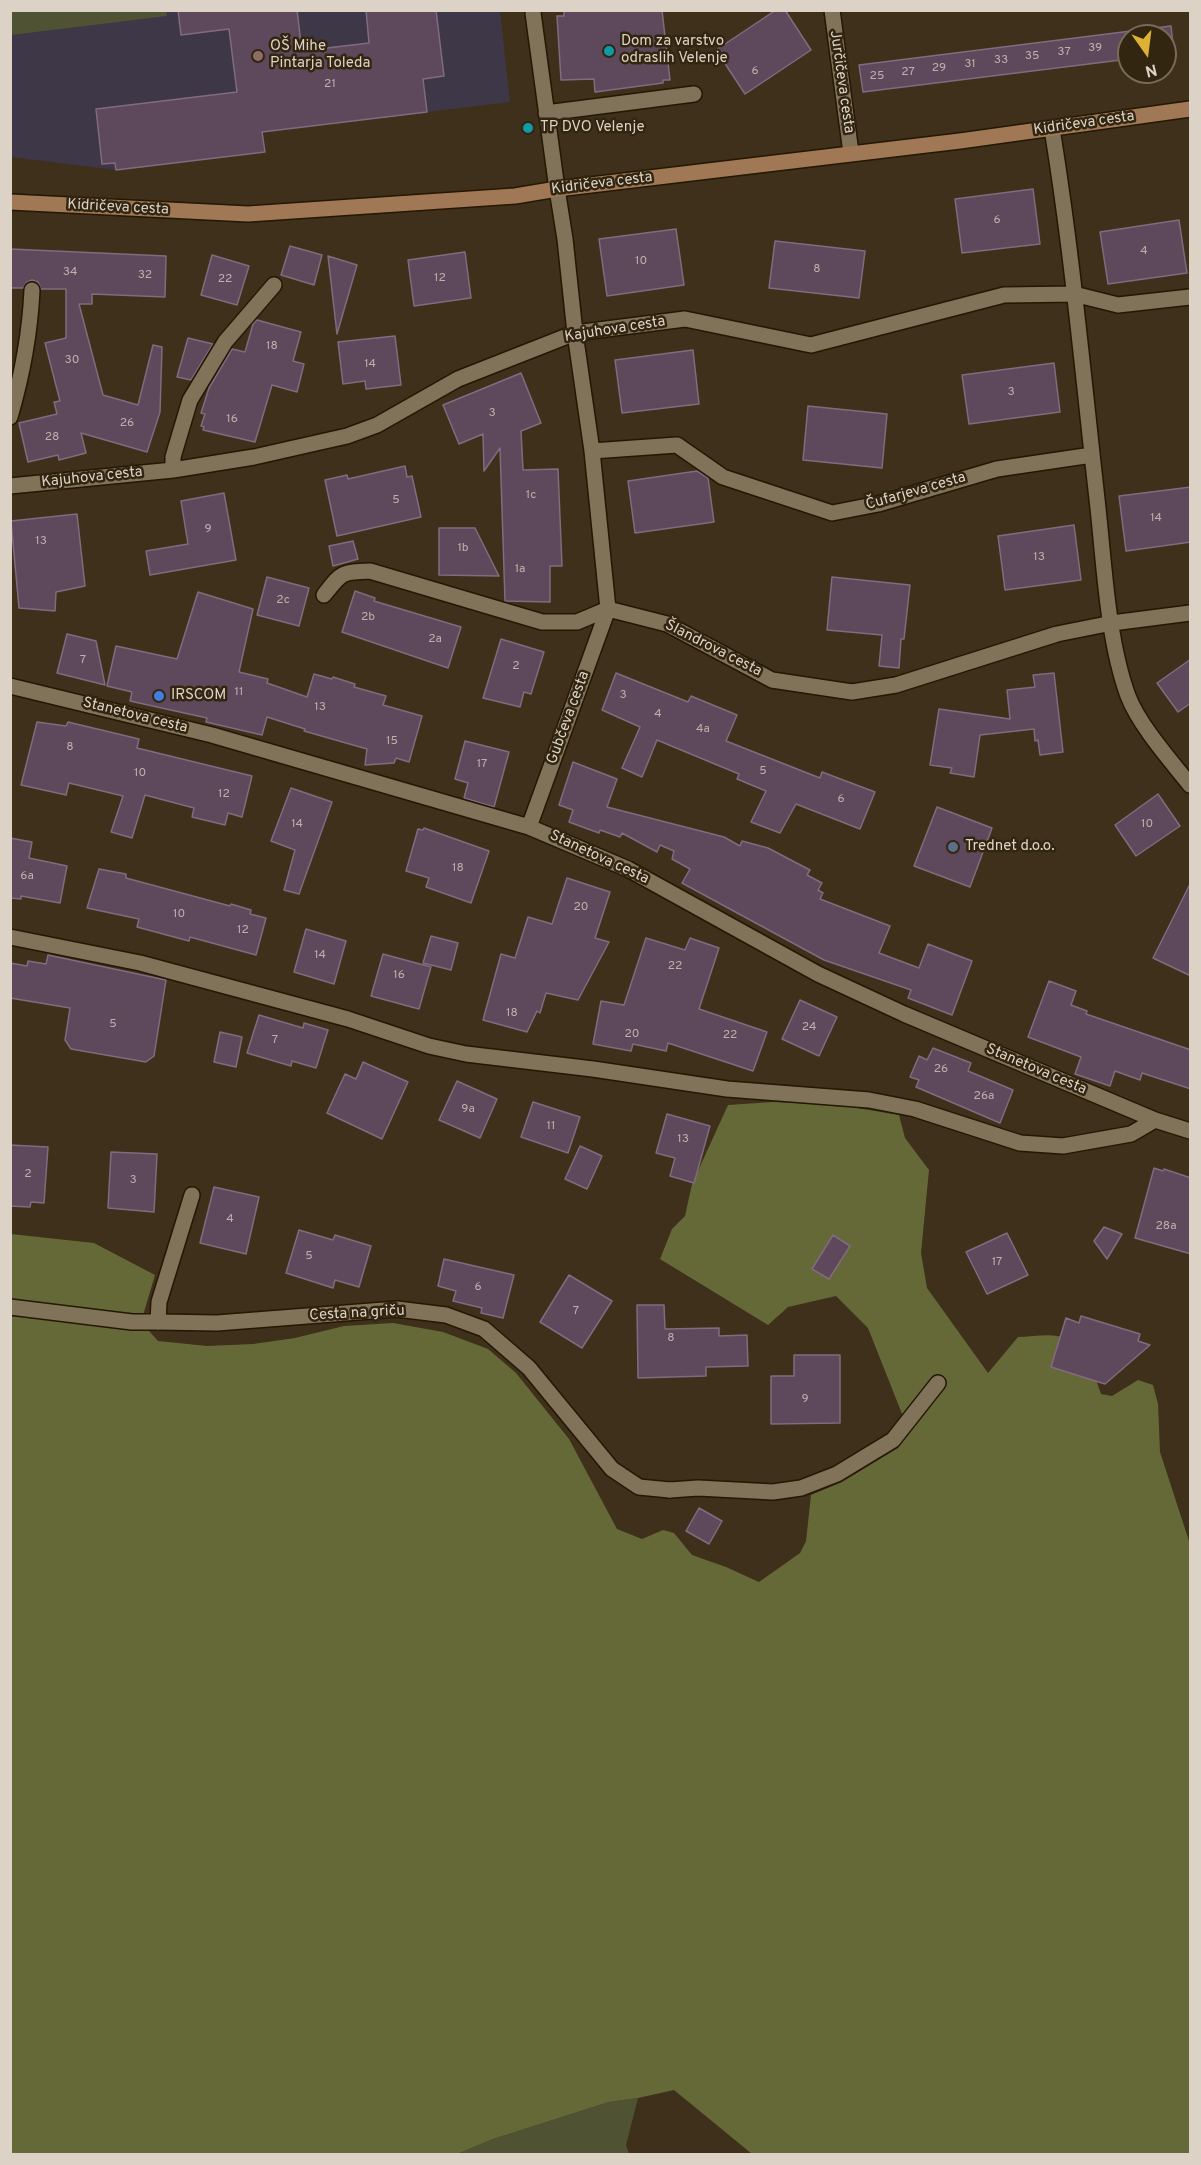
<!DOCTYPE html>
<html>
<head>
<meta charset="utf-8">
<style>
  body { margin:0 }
  #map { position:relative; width:1201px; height:2165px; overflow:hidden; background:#3e301a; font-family:Overpass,sans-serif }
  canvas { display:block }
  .frame { position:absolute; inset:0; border:12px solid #dcd3c6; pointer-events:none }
  .north { position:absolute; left:1117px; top:24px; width:60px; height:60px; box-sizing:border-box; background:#332611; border:2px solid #776b59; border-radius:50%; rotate:166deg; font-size:16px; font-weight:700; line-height:24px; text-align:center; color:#dcd3c6 }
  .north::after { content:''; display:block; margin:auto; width:21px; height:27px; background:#ddb133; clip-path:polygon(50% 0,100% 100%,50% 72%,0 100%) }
</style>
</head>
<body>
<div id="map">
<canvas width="1201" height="2165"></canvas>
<div class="frame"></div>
<div class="north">N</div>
</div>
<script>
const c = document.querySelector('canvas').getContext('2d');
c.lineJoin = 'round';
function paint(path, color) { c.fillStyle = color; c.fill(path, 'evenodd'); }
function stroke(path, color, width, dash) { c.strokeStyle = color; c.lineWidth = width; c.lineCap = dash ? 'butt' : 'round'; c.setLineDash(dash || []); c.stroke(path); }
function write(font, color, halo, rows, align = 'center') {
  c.font = font + ' Overpass,sans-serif'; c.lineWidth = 5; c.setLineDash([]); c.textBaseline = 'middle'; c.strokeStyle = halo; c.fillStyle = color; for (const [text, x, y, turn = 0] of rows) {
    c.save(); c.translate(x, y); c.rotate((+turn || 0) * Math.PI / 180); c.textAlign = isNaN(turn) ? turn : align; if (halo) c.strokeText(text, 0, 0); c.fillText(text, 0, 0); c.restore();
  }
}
paint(new Path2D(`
  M11,11H500L510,102L263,132L265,152L116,170L11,157Z`), '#3e3747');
paint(new Path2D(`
  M166,10L167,16L11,35V11Z
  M638,2098L626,2145L629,2154H457L493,2139L609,2102Z`), '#4f5233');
paint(new Path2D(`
  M773,1102L833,1104L899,1115L905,1138L929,1170L921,1253L927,1288L988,1373L1018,1337C1030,1337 1045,1334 1057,1336C1086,1340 1093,1371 1101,1394L1112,1396L1138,1380L1153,1385L1158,1404L1160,1452L1190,1544V2154H752L674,2090L638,2098L609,2102L493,2139L457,2154H11V1234L94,1243L155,1275L141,1322L158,1341L207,1346L253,1344L295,1338L344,1326L393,1323L443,1332L488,1349L516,1373L569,1439L617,1529L642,1539L663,1530L674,1533L692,1555L726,1567L759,1582L800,1553L806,1541L811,1495L842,1482L898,1448L908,1429L868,1328L836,1296L788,1307L768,1325L660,1259L672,1229L685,1216L692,1184L728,1105Z`), '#656938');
const building = new Path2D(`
  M178,10H297L302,51L369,43L366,10H436L444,76L423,79L427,112L262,132L265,152L116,170L115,163L102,164L96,109L237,92L229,29L181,35Z
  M564,10H662L670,80H663V83L595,92L594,79L561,80L557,16H564Z
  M776,10H785L811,50L745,94L716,50Z
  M1171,26L1174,53L1165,54V36H1129V59L863,92L859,65Z
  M1033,189L1040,244L962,253L955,199Z
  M1179,220L1187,273L1108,284L1100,232Z
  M676,229L684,285L607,296L599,239Z
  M775,241L865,251L859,298L769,288Z
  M290,246L322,255L314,285L281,275Z
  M10,249L166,256L165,297L92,294V304H79L103,395L138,405L153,345L162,347L160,412L147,452L81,433L86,453L59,460L58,455L28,462L19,423L57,414L54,402L60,401L45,343L66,338V289H41L38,282L32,280L27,282L23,288H10Z
  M465,252L471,298L414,306L408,260Z
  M212,255L249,266L237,305L201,295Z
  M328,256L357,265L337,334Z
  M257,320L301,332L293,361L304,364L297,392L272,385L255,442L203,430L204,427L201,426L205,414L201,413L209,388L232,349L245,352L253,324Z
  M395,336L401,385L366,389L365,381L343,384L338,342Z
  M188,338L213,344L191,380L177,377Z
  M693,350L699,404L622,413L615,360Z
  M1054,363L1060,412L969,424L962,375Z
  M521,373L541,423L521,431L523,470L558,469L562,566H550V602L505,601L500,448L484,471L483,434L459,444L443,405Z
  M808,406L887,414L882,468L803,460Z
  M405,466L407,477L412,476L421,517L337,536L325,480L347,475L348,479Z
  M697,471L708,478L714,522L635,533L628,481Z
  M1191,487V542L1126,551L1119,496Z
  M224,493L236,560L150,575L146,551L188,544L181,501Z
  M77,514L85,586L56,592L55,611L19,608L11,521Z
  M1074,525L1081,580L1005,590L998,536Z
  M439,528H475L499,576L439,575Z
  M353,541L358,559L333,566L329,546Z
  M267,577L309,588L299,626L257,615Z
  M832,577L910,585L904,639H901L899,668L879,666L882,635L827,630Z
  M355,591L375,598L374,601L461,627L448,668L342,632Z
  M198,592L253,609L239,672L268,679L267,683L307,697L314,674L332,679L333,677L355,684L354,687L386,696L383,705L422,716L409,762L396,758L394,763L365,765L367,749L304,731L305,729L267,717L262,735L206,722L207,718L130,701L132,692L107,686L116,646L177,659Z
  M67,634L96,641L105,685L57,673Z
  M501,639L544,652L531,694L524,692L520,707L483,698Z
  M1191,659V703L1178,712L1157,683Z
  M616,673L688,702L691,696L737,715L726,741L820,778L822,772L875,792L860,829L796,804L780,833L751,822L766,791L737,779L739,774L657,740L642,777L622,768L640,727L602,710Z
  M1054,673L1063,752L1040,755L1038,740L1035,741L1034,729L980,735L974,777L950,773L952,768L930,765L939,709L1010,719L1007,690L1035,687L1033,675Z
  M37,722L66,726L68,722L139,739L137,748L252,776L242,817L228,813L225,825L192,817L194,808L145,795L132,838L111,832L123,796L69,783L66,795L21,785Z
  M465,741L509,752L494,807L464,798L468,783L455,779Z
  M573,762L617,779L607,807L724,837L740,846L742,841L768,848L810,870L807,875L822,883L818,890L823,893L820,899L890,926L879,953L919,968L928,944L972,961L952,1015L908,998L911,990L824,960L682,883L690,869L672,859L674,851L660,845L657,852L622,833L620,837L600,830L599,833L569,822L573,810L559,805Z
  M291,788L332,802L299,894L284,890L295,850L271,841Z
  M1158,794L1180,826L1136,856L1115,825Z
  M937,807L992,828L970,887L914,866Z
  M424,828L489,851L471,903L426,887L429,878L406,871L418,829L423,830Z
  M10,838L32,842L29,858L67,866L60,903L21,896V899L10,898Z
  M99,869L126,874V878L230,906L231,904L251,910L250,914L266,918L256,955L190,937L189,941L137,927L139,919L87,908Z
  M567,878L610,892L595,938L609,942L578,1000L546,993L540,1013L537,1011L527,1032L483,1020L501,954L515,958L528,917L552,924Z
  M1191,882V976L1153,958Z
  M306,929L346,941L334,984L294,972Z
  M431,936L458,943L451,970L423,963Z
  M646,938L685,950L690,938L719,948L699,1009L767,1032L753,1071L668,1043L666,1051L633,1044L631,1051L593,1044L601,1001L624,1005Z
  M383,954L431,967L419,1009L371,996Z
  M48,955L166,980L154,1056L146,1062L71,1049L65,1040L70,1008L10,998V963L27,966L28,961L46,964Z
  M1049,981L1076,991L1071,1005L1087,1011L1086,1014L1191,1050V1089L1142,1073L1140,1080L1115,1071L1110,1086L1075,1074L1081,1057L1028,1037Z
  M800,1000L837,1017L819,1056L782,1039Z
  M259,1015L303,1028L304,1023L328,1030L316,1068L292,1061L291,1066L247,1053Z
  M220,1032L242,1037L236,1067L214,1062Z
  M933,1048L971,1063L968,1071L1013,1090L1000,1123L916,1087L919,1080L910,1077L919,1056L927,1060Z
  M363,1062L408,1082L382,1139L327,1113L345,1074L356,1079Z
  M457,1081L497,1099L480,1138L439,1120Z
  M533,1102L580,1117L568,1153L521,1137Z
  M667,1114L710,1126L694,1183L670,1176L675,1158L656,1153Z
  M10,1145L48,1147L44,1203L31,1202L30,1207L10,1206Z
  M580,1146L602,1156L587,1189L565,1179Z
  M111,1152L157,1154L154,1212L108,1208Z
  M1154,1168L1163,1171L1164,1169L1191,1178V1254L1135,1238Z
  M214,1187L259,1197L246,1254L200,1243Z
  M1104,1227L1122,1234L1107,1259L1094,1241Z
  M299,1230L333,1240L335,1235L371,1246L359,1287L335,1280L333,1288L286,1273Z
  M1007,1233L1028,1275L987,1294L966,1252Z
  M833,1235L850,1246L829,1279L812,1269Z
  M444,1259L514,1275L503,1318L481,1313L482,1308L453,1301L456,1291L438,1286Z
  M569,1275L612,1301L582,1348L540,1322Z
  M637,1305H664L665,1329L719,1328V1336L747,1335L748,1366L706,1367V1376L638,1378Z
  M1081,1316L1140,1334L1138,1341L1150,1345L1105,1384L1051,1367L1066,1318L1079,1323Z
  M794,1355H840V1423L771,1424V1376H794Z
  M699,1508L722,1521L709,1544L686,1531Z`);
paint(building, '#5d495b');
stroke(building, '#816b7f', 1.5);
const lane = new Path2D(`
  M533,13L557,189
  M546,113L694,94
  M10,417C22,376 30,333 32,290
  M324,595C342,572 341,572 370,571L542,622H577L608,609
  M158,1322L159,1302L192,1195
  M670,1490L698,1488L773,1492L801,1488L837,1474L893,1440L938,1383`);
const street = new Path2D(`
  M832,10L851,153
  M1052,129C1072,251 1083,375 1097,499C1104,560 1107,639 1128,696C1139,725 1171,761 1190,785
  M592,451L677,445L723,477L832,513L878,504L997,469L1092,455
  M173,470V457L190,400L225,342L274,285
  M10,486L173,470L254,457L347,436L377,425L458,379L575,333L685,319L811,345L1004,295L1074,294L1118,305L1190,297
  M608,609L667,624L772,680L852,692L896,685L1057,634L1112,623L1190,613
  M10,686L212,735L529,827L628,869L818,974L904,1014L1155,1120L1190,1131
  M529,827L608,609L592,451L575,333L565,239L557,189
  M10,937L140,963L348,1019L429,1046L466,1054L593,1069L727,1089L869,1100L915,1109L1020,1143L1063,1146L1131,1134L1155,1120
  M10,1307L132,1322H158L217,1323L397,1309L446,1315L484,1329L529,1368L612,1469L639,1487L670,1490`);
const secondary = new Path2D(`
  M10,202L248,214L515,196L557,189L960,141L1190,109`);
stroke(lane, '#241803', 18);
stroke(street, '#241803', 18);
stroke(secondary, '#241803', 18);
stroke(lane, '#81725a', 15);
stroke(street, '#81725a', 15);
stroke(secondary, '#a07856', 15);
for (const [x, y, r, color] of [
  [609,51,6,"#0f9aa8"],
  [258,56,6,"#8d6e63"],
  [528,128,6,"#0f9aa8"],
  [159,696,6,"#3f7fe0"],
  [953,847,6,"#5c6f8a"]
]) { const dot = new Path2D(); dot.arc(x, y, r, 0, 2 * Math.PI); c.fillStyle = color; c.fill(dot); stroke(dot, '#332611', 2); }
write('12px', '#bcb0ab', null, [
  ["39",1095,49],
  ["37",1064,53],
  ["35",1032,57],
  ["33",1001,61],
  ["31",970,65],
  ["29",939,69],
  ["6",755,72],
  ["27",908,73],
  ["25",877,77],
  ["21",330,85],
  ["6",997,221],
  ["4",1144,252],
  ["10",641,262],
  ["8",817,270],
  ["34",70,273],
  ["32",145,276],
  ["12",440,279],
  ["22",225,280],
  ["18",272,347],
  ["30",72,361],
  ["14",370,365],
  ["3",1011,393],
  ["3",492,414],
  ["16",232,420],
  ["26",127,424],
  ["28",52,438],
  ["1c",531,496],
  ["5",396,501],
  ["14",1156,519],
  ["9",208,530],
  ["13",41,542],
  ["1b",463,549],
  ["13",1039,558],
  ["1a",520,570],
  ["2c",283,601],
  ["2b",368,618],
  ["2a",435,640],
  ["7",83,661],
  ["2",516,667],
  ["11",239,693],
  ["3",623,696],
  ["13",320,708],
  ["4",658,715],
  ["4a",703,730],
  ["15",392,742],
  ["8",70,748],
  ["17",482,765],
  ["5",763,772],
  ["10",140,774],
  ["12",224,795],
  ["6",841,800],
  ["14",297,825],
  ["10",1147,825],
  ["18",458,869],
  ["6a",27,877],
  ["20",581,908],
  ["10",179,915],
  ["12",243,931],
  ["14",320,956],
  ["22",675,967],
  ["16",399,976],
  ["18",512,1014],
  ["5",113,1025],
  ["24",809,1028],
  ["20",632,1035],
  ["22",730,1036],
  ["7",275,1041],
  ["26",941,1070],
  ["26a",984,1097],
  ["9a",468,1110],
  ["11",551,1127],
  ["13",683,1140],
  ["2",28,1175],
  ["3",133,1181],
  ["4",230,1220],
  ["28a",1166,1227],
  ["5",309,1257],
  ["17",997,1263],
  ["6",478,1288],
  ["7",576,1312],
  ["8",671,1339],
  ["9",805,1400]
]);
write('15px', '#dcd3c6', '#332611', [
  ["Dom za varstvo",621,42],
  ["odraslih Velenje",621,59],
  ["OŠ Mihe",270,47],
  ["Pintarja Toleda",270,64],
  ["TP DVO Velenje",540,128],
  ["IRSCOM",171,696],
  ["Trednet d.o.o.",965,847]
], 'left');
write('15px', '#dcd3c6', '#332611', [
  ["Jurčičeva cesta",841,82,82],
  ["Kidričeva cesta",1084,124,-8],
  ["Kidričeva cesta",602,184,-7],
  ["Kidričeva cesta",118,208,3],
  ["Kajuhova cesta",615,330,-9],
  ["Kajuhova cesta",92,478,-6],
  ["Čufarjeva cesta",916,492,-16],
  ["Šlandrova cesta",713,649,27],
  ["Stanetova cesta",135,716,14],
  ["Gubčeva cesta",569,718,-70],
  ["Stanetova cesta",599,858,25],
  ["Stanetova cesta",1036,1070,23],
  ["Cesta na griču",357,1314,-3]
]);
</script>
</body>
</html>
